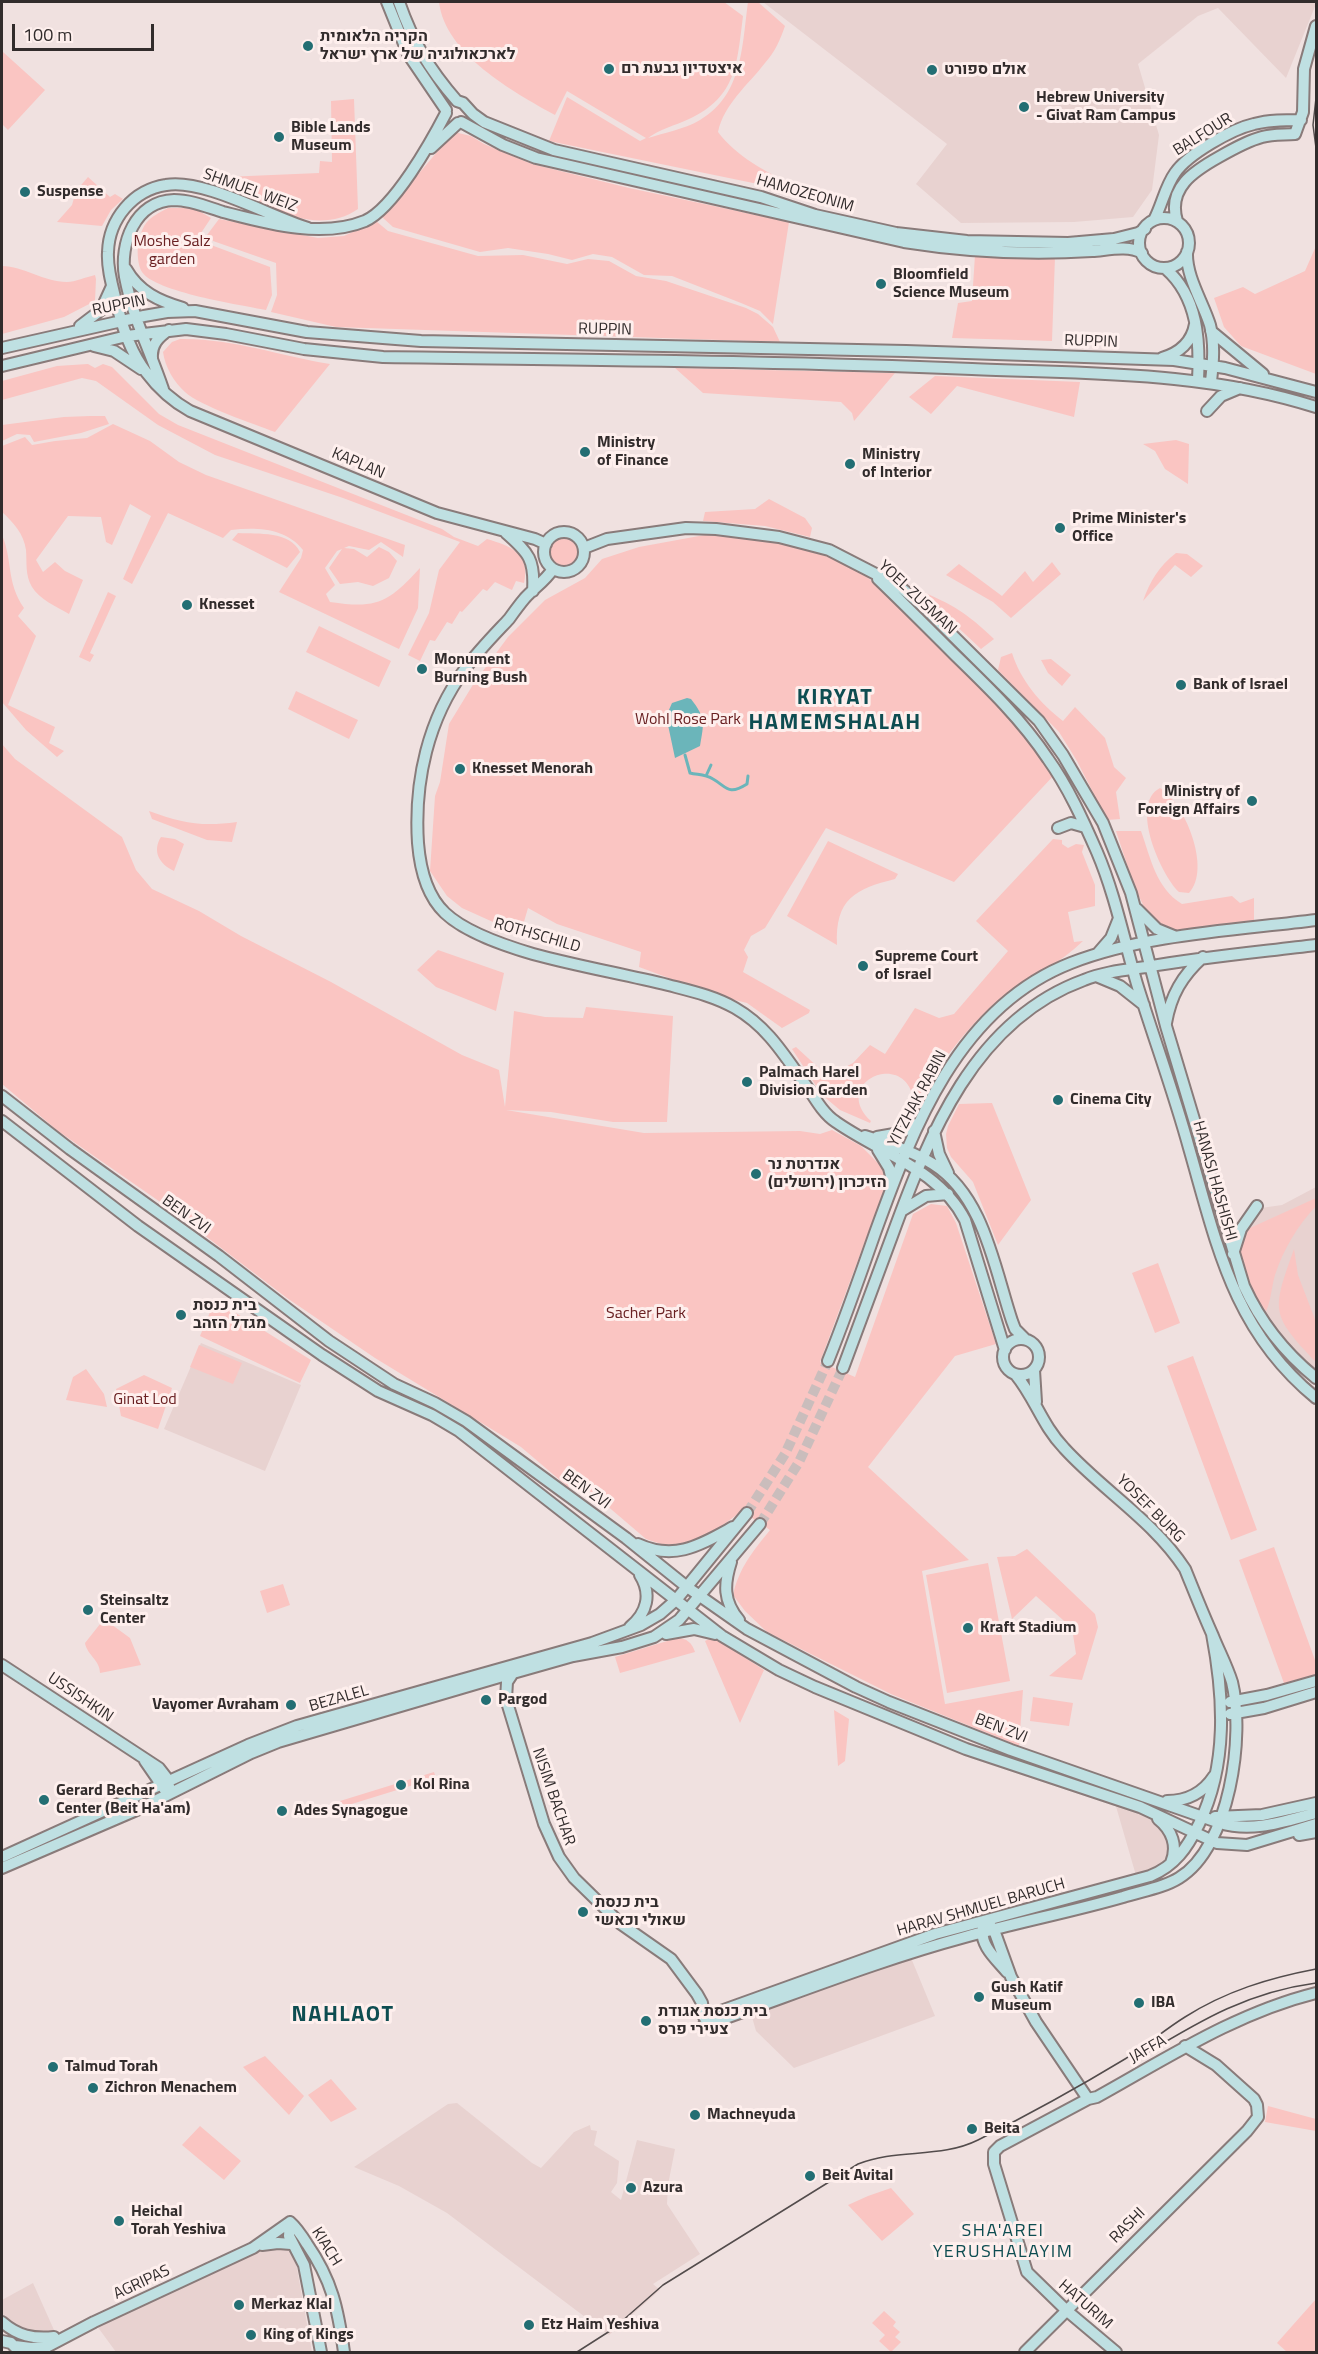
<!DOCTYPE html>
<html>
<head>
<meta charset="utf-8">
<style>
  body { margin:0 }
  #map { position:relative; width:1318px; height:2354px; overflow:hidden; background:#f0e1e0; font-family:"Titillium Web",sans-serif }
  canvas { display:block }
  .frame { position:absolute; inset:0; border:3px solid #322c2c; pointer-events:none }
  .scale { position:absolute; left:12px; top:24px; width:142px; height:27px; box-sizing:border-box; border:3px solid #322c2c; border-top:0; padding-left:8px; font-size:18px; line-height:21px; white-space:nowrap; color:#322c2c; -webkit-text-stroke:4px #feefed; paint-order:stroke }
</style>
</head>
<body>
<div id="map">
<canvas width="1318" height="2354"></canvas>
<div class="frame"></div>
<div class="scale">100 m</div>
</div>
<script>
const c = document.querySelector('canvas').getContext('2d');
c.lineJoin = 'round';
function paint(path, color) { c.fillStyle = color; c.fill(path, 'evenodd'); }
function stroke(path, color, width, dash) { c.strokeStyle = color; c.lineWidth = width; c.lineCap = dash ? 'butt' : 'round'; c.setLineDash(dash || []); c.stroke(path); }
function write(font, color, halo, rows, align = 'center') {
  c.font = font + ' "Titillium Web",Heebo,sans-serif'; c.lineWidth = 6; c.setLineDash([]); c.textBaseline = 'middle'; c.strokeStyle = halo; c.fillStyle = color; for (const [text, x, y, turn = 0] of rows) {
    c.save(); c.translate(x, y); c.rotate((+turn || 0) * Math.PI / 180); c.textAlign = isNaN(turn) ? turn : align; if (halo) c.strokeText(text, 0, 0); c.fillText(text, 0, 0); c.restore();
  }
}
paint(new Path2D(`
  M763,2H1316V4L1286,78L1218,8L1198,16L1138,64L1159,135L1152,190L1133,217L1074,222L961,223L916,184L947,144Z
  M1316,1187V1378L1294,1359L1239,1274V1234L1261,1208L1282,1205Z
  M201,1343L301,1385L265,1471L164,1429Z
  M1113,1796L1140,1807L1167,1828L1173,1860L1137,1879Z
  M909,1953L935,2016L794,2068L756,2031L750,2010Z
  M457,2103L532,2163L541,2168L574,2132L590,2125L591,2130L597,2131L594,2145L619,2161L617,2183L611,2192L621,2200L637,2140L675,2149L668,2185L667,2204L700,2254L653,2284L660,2290L609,2335L447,2213L399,2186L354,2167L448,2104Z
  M293,2246L312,2352H116L94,2322L253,2248Z
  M33,2283L54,2330L55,2334L48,2337L2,2322V2300Z`), '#e8d2d0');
paint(new Path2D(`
  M439,2H724L743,16C737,63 737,97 689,119C676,125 658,130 648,138C664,133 685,129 700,120C743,95 742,45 748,2H758L785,26C780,40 775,52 765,63C748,85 724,104 718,132C736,156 767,173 794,185L792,191L549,141L567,97L640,141L646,138L567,91L555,115C513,92 445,54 439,2Z
  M3,52L45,90L8,130L2,124Z
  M354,99L358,209C318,237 265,207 226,187L225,177L319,173L320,161L332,162L331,101Z
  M454,132L471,136L484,144L532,164L629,188L789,222L773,324L760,311L741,303L672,276L644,275L612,257L593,254L572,260L548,254L508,248L480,252L393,227L382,217Z
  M88,177L110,197L115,194L123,199L111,210L102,226L57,222L72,205L76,191Z
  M168,208H194L211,218L201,233L203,242L270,267L272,295L266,310C241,305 155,292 142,272C138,266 137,253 138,245C143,222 147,219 168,208Z
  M219,219L318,238L344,236L376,221L388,231L478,256L523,255L567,264L588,259L609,261L636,276L666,281L746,308L758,314L773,327L780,342L336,327L271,312L277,295L276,263L213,241L207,235Z
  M1316,246V374L1241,346L1224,327L1214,298L1243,287L1255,294L1305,271Z
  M975,255L1055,257L1052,341L952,338L958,303L972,301Z
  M2,266C23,266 44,282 67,282C75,282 86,277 95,275L96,279L95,301L64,317L2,334Z
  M180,339C231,338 280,356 330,364L275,432C254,424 200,406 185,392C174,382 165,367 163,352L172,342Z
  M88,364L95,368L103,364L112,367L159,414L178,425L442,529L454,537L478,546L487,539C510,546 531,553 524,583L516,581L512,590L495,582L487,591L483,589L462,612L460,611L452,624L447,622L435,641L430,640L420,661L408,655L429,613L439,570L460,542L343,498L215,455L158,425L96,381L82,378L2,400V381L57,366Z
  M675,368L895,373L854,421L852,413L841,402L703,393Z
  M935,376L1080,382L1074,417L957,386L931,414L909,397Z
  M90,416H105L109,424L81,433L34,442L30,435L17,434L2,441V425L64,417Z
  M113,424L150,441L179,462L206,475L405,545L403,557L381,542L369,550L349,546L344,548L354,549L367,557L379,547L389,552L397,561L389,578L373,586L358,582L340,584L329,568L342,549L337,551L325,568L335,585L326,594L330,602C377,609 388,603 420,568L418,608L399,649L279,592L301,558L303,550C286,528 257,527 231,530L223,538L168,513L132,584L123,579L151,516L130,504L112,545L106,542L101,517L68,516L36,560L43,572L55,562L65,571L83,580L69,614C57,607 39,599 32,587C25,575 27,563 26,550C24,534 13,522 2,512V446L25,437L32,445L55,441L87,438Z
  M1176,440L1189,444L1188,484L1165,469L1155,451L1143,444Z
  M769,499L805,518L812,528L810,537L765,526L703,521L705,512L755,509Z
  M238,533C258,534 290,531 300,552L287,568L232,540Z
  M710,534L772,540L820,551L858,568L1000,706L1056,773L954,882L826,828L765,928L751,936L744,950L748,957L743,972L810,1010L809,1013L782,1028L747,1003L715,995L639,967L641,952L557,924L528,908L523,925L516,924L513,931L462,908L447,896L430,871L435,796L440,782L449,724L474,683L508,637L545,600L585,578L602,559L639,547Z
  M2,535C13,561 6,582 24,608L18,616L36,636L8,705L55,727L49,743L64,751L57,757L26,730L2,702Z
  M550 553a15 15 0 1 1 30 0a15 15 0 1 1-30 0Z
  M1176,553L1187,554L1203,566L1191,577L1175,565L1143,601C1150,581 1159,566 1176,553Z
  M1052,562L1061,574L1011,618L993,602L946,575L959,564L1002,596L1025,571L1033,582Z
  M918,590C952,604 967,613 994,639L981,649Z
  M108,592L116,596L90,653L94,655L90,662L79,657Z
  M319,626L391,661L379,687L306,652Z
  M1012,653C1021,681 1040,703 1063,721L1075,707L1105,738L1114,767L1126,778L1116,792L1120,819L1107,820L1077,761L1059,732L998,670L1001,657Z
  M1051,659L1071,675L1062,686L1048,673L1041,660Z
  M296,691L358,720L349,739L288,709Z
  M2,744L15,759L122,837L136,870L152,889L199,911L241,936L331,982L462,1055L499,1070L505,1107L514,1011L545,1017L583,1018L586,1007L673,1016L667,1122H613L551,1112L506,1110L644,1133L800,1131L820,1134L832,1130L861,1146L886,1171L887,1182L820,1362L855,1377L913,1214L931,1204L947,1206L956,1223L996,1344L955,1356L868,1467L969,1560L922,1571L945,1704L1023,1690L1019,1746L891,1694L767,1632L745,1611L733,1595C739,1568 753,1551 770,1530L742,1511L708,1536L685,1544L667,1546L646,1539L578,1481L568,1487L521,1447L375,1358L287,1298L166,1206L58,1131L2,1084Z
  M1160,788C1185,803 1212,869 1189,893L1179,892C1161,875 1129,804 1160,788Z
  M149,811C182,823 201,827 237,822L232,842L207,840L152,819Z
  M1116,831H1141C1151,859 1156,888 1182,904L1232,896L1240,903L1254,898V923L1177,934L1160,926L1147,913L1134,886Z
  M161,837L175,839L184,844L174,871C159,864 152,851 161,837Z
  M1053,839L1062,840V844L1068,848L1076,844L1084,845L1082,852L1095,885V906L1068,912L1074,942L1083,941C1061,963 1032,976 1007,994C967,1024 942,1063 914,1103C908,1047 829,1082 871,1121L870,1123L840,1110L822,1095L792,1049L796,1047L820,1069L832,1074L853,1063L870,1045L885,1054L915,1008L939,1018L954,1014L1008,951L976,921Z
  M828,841L898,874L895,879C855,889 835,899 837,945L787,916Z
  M438,950L504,973L496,1011L436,987L417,970Z
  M992,1103L1031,1200L998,1245L973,1182L951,1157L947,1148L946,1134L948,1126L959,1104Z
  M1316,1198V1206C1298,1225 1283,1250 1275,1275C1271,1289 1271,1303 1264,1316L1240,1267L1239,1254L1242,1239L1250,1228Z
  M1294,1249L1298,1275L1316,1322V1362C1270,1314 1272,1311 1294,1249Z
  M1158,1263L1180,1323L1155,1333L1132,1273Z
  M215,1300L311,1360L300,1383L200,1336Z
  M199,1345L242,1363L233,1384L190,1367Z
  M1193,1356L1257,1530L1231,1540L1167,1366Z
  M86,1369L104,1394L107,1407L66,1400L73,1377Z
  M144,1375L172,1388L158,1429L121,1416L116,1389Z
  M1274,1547L1316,1663V1674L1285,1686L1239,1560Z
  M1027,1549L1095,1614L1098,1627L1082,1680L1049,1676L1076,1654L1072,1628L1036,1596L1012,1619L997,1557L1015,1556Z
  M988,1563L1010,1681L947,1693L926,1575Z
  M283,1584L290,1605L267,1613L260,1591Z
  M104,1619L130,1638L141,1665L100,1673C100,1660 87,1655 85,1643Z
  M677,1638C687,1638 692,1643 695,1652L620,1673L615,1657Z
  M709,1639L718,1640L764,1670L740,1723L705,1641Z
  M1033,1697L1073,1703L1069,1726L1030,1721Z
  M834,1710L849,1719L845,1761L838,1766Z
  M434,1772L436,1778L342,1807L340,1801Z
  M265,2056L304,2096L289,2115L243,2067Z
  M331,2079L357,2109L331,2122L308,2095Z
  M1268,2106L1316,2119V2131L1265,2122Z
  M200,2126L241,2161L224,2180L182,2145Z
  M891,2188L914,2214L882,2241L848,2205L868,2196Z
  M1316,2299V2352H1287L1277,2343Z
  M884,2311L896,2322L893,2326L900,2332L895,2337L901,2342L891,2352L879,2341L885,2335L872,2323Z`), '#fac5c2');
paint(new Path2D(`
  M687,698L691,699C706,718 704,723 700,746L675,758L668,725L665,726V719L672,703Z`), '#6bb5ba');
stroke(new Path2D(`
  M685,755L690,773C698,775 705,774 713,779C727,787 728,796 747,784L748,776
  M706,776L711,765`), '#6bb5ba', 3);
stroke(new Path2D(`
  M747,1513L785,1454L828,1361
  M760,1524L799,1462L843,1368`), '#cabdbc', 10, [10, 5]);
const secondary = new Path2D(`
  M387,2L408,54L446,110
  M399,2C413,42 429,69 457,101L463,103L473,114L484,122L554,150L761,197L815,215L896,233L967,241L1068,243L1114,239L1138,233L1145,229
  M461,122L503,145L536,158L904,242C967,252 1029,255 1092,251C1108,250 1128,245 1142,253
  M431,148L458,123
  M1139 243a25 25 0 1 1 50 0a25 25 0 1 1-50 0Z
  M1154,220C1162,205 1165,187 1175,173C1188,154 1232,129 1254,124C1269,120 1285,120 1301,120
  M1177,221C1167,188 1194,171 1219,157C1233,149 1247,141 1262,137C1273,134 1284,135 1295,134L1303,112L1304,69L1316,26
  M308,228C271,217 203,178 166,185C133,190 109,219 108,252C107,268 112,285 116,301C122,326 130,352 146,372C158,388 172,401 190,411L437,513L535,539L546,544
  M1187,252C1186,277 1203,302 1210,325C1215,344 1213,363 1211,382
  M126,269C139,292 159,301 183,308
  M1166,269C1198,297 1200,341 1198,380
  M80,326L101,310L112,286
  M1211,331L1263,374
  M94,346L114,351L141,369
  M2,348L144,316L167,312L195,311L307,332L421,341L906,351L1174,360L1225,368L1316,392
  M152,358C151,345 158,337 169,330
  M1162,358C1179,353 1192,342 1195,324
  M2,366L127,336L186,329L226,334L304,349L383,357C579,360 775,361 972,369C1090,374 1203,371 1316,407
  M163,389C150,350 133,319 125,277C119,244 135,201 174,200C191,200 207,207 223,212C266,223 321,239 365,221C394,208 431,142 446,113
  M1207,411L1221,396L1240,388
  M544 552a20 20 0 1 1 40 0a20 20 0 1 1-40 0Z
  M506,533C529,553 535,560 533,591
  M584,548L607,539L686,528L716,529L779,537L829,550L899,586L924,607L1039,721L1063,755L1103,823L1131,893L1166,1026L1244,1286C1261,1323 1285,1353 1316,1378
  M553,569C545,581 534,588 525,598C519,605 514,612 509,619C494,635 478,651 465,669C428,719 414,781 418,843C420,868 426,895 445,913C466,933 506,946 533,954C577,966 623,974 668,985C691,991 714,996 735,1008C770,1028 787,1060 810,1091C817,1102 825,1115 836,1122C880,1153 939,1169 965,1220L1005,1350
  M878,579C904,604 930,630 956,656C989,688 1022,720 1048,759C1068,787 1083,820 1097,852C1115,894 1124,940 1137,984C1154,1039 1174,1093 1189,1148C1217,1245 1233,1330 1316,1398
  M1058,828L1071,823L1085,827
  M1137,909L1157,929L1174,936
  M1098,953L1111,938L1119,918
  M1096,976L1120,986L1144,1005
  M1166,1023C1171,995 1182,976 1203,957
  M2,1096L70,1149L219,1256L329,1341L394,1384L435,1403L466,1421L626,1538L687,1587L747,1629L856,1687L889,1702L1011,1750L1220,1823C1253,1833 1285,1821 1316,1813
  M2,1121L138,1226L322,1355L378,1391L432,1415L459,1431L722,1636L779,1670L815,1687L966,1749L1140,1807L1217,1843L1247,1845L1316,1824
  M934,1131L939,1154L948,1173
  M865,1136C888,1143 912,1151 933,1164C984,1196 994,1267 1012,1321L1015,1329L1025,1339
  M877,1137L900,1133L919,1123
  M878,1150L889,1168L893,1184
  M903,1210L926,1196L948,1194
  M1233,1254L1241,1229L1257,1206
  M1003 1357a18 18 0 1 1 36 0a18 18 0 1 1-36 0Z
  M828,1361C845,1319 860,1276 875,1233C913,1128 958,1007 1071,963C1145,934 1238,930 1316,920
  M843,1368C859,1324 876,1280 892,1236C929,1135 974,1020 1084,980C1103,972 1125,970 1146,967C1203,957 1259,952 1316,945
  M1034,1370L1036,1402
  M638,1544C675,1561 700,1545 733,1527
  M731,1562C724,1584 723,1601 739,1620
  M630,1627C647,1613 652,1594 640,1575
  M666,1634L694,1629L715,1634
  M2,1665L159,1768L166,1777L169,1786
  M513,1673L507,1682L506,1699L544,1824L559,1857L574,1878L621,1924L671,1959L697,1994L702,2003L704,2017L935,1934L1150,1876C1175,1866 1187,1848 1199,1824C1228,1764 1224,1697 1212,1634
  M1230,1702L1267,1695L1316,1681
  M1230,1714L1264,1708L1316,1692
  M145,1761L165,1790
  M1167,1801C1187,1801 1203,1793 1214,1776
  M1215,1817L1262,1815L1316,1803
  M1158,1819C1172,1830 1178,1846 1171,1863
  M1299,1835L1316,1832
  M2,1857L248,1745L297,1726L592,1643L641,1625L660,1614L676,1600L747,1513
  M2,1868L139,1809L251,1753L278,1742L513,1673L573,1656L622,1647L654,1637L679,1620L760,1524
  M990,1925L994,1930L1011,1977L1036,2022L1088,2099
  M983,1927C979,1945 996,1959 1007,1972
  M703,2026C790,1996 876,1961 965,1937C1018,1922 1071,1912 1123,1897C1142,1891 1163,1888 1179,1878C1230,1847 1245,1735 1232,1682C1227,1666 1219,1651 1213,1636C1203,1614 1194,1591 1185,1569C1153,1520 1102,1490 1064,1448C1042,1425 1035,1398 1016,1375
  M290,2222C297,2228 302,2236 307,2244C332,2280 338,2309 344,2352
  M290,2222L289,2236L304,2265L321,2352
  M262,2245L278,2243L291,2244
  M2,2322C18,2336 33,2339 54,2337
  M2,2341L11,2343L18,2350
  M15,2346L31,2348L45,2347
  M37,2352L94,2322L253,2248L290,2222
  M1025,2352L1247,2131L1258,2117L1257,2105L1254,2099L1216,2065L1185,2046
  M1116,2352L1066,2310L1027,2272L994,2164V2152L1000,2146L1088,2099L1097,2097C1169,2057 1236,2013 1316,1993`);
stroke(secondary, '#897b7a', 14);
stroke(secondary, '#bfe0e2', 10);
stroke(new Path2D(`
  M1316,98L1313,125L1316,148
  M1145,2054C1203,2019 1249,1992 1316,1983
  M577,2352L613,2329L663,2285L858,2164C897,2148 940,2159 978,2140C1028,2115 1077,2088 1125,2059C1146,2046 1164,2030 1185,2017C1226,1991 1269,1978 1316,1969`), '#534c4c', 1.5);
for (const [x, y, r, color] of [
  [308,46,6,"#236e73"],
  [609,69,6,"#236e73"],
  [932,70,6,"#236e73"],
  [1024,107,6,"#236e73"],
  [279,137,6,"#236e73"],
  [25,192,6,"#236e73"],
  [881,284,6,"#236e73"],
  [585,452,6,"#236e73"],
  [850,464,6,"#236e73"],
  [1060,528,6,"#236e73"],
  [187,605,6,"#236e73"],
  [422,669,6,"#236e73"],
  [1181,685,6,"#236e73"],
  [460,769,6,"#236e73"],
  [1252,801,6,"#236e73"],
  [863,966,6,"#236e73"],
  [747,1082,6,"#236e73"],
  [1058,1100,6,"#236e73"],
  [756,1174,6,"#236e73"],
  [181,1315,6,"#236e73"],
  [88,1610,6,"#236e73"],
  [968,1628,6,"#236e73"],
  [486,1700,6,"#236e73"],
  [291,1705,6,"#236e73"],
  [401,1785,6,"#236e73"],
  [44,1800,6,"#236e73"],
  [282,1811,6,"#236e73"],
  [583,1912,6,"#236e73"],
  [979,1997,6,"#236e73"],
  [1139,2003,6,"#236e73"],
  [646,2021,6,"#236e73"],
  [53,2067,6,"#236e73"],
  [93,2088,6,"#236e73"],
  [695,2115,6,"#236e73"],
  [972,2129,6,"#236e73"],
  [810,2176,6,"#236e73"],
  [631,2188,6,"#236e73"],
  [119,2221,6,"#236e73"],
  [239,2305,6,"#236e73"],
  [529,2325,6,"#236e73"],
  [251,2335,6,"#236e73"]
]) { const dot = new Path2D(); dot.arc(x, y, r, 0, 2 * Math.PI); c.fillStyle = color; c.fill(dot); stroke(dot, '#feefed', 2); }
write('bold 16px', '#322c2c', '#feefed', [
  ["הקריה הלאומית",320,37],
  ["לארכאולוגיה של ארץ ישראל",320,55],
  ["איצטדיון גבעת רם",621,69],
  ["אולם ספורט",944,70],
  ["Hebrew University",1036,98],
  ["- Givat Ram Campus",1036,116],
  ["Bible Lands",291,128],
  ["Museum",291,146],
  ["Suspense",37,192],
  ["Bloomfield",893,275],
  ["Science Museum",893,293],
  ["Ministry",597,443],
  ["of Finance",597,461],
  ["Ministry",862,455],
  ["of Interior",862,473],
  ["Prime Minister's",1072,519],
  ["Office",1072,537],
  ["Knesset",199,605],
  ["Monument",434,660],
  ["Burning Bush",434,678],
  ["Bank of Israel",1193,685],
  ["Knesset Menorah",472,769],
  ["Ministry of",1240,792,"right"],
  ["Foreign Affairs",1240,810,"right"],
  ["Supreme Court",875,957],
  ["of Israel",875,975],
  ["Palmach Harel",759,1073],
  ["Division Garden",759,1091],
  ["Cinema City",1070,1100],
  ["אנדרטת נר",768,1165],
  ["הזיכרון (ירושלים)",768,1183],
  ["בית כנסת",193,1306],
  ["מגדל הזהב",193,1324],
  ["Steinsaltz",100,1601],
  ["Center",100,1619],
  ["Kraft Stadium",980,1628],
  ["Pargod",498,1700],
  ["Vayomer Avraham",279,1705,"right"],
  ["Kol Rina",413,1785],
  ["Gerard Bechar",56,1791],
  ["Center (Beit Ha'am)",56,1809],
  ["Ades Synagogue",294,1811],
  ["בית כנסת",595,1903],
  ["שאולי וכאשי",595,1921],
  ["Gush Katif",991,1988],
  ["Museum",991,2006],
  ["IBA",1151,2003],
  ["בית כנסת אגודת",658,2012],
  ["צעירי פרס",658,2030],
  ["Talmud Torah",65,2067],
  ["Zichron Menachem",105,2088],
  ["Machneyuda",707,2115],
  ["Beita",984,2129],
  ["Beit Avital",822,2176],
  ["Azura",643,2188],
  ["Heichal",131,2212],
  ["Torah Yeshiva",131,2230],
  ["Merkaz Klal",251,2305],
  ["Etz Haim Yeshiva",541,2325],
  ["King of Kings",263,2335]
], 'left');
write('16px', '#322c2c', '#feefed', [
  ["BALFOUR",1203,135,-32],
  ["SHMUEL WEIZ",250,191,20],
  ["HAMOZEONIM",805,194,16],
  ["RUPPIN",119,306,-11],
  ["RUPPIN",605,330,1],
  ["RUPPIN",1091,342,2],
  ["KAPLAN",358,464,23],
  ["YOEL ZUSMAN",917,598,43],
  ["ROTHSCHILD",537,936,16],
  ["YITZHAK RABIN",918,1099,-62],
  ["HANASI HASHISHI",1214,1181,74],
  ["BEN ZVI",186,1215,35],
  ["BEN ZVI",586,1490,36],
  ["YOSEF BURG",1150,1509,45],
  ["USSISHKIN",80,1698,34],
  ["BEZALEL",339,1699,-16],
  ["BEN ZVI",1001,1729,21],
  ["NISIM BACHAR",553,1797,71],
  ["HARAV SHMUEL BARUCH",981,1908,-16],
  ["JAFFA",1148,2050,-30],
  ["RASHI",1128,2226,-45],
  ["KIACH",326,2247,58],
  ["AGRIPAS",142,2283,-25],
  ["HATURIM",1085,2305,41]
]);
write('16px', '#692022', '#feefed', [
  ["Moshe Salz",172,242],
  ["garden",172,260],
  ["Wohl Rose Park",688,720],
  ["Sacher Park",646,1314],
  ["Ginat Lod",145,1400]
]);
c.letterSpacing = '1.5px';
write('18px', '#0e4d51', '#feefed', [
  ["SHA'AREI",1003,2232],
  ["YERUSHALAYIM",1003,2253]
]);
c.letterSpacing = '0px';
c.letterSpacing = '1.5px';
write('bold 22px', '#0e4d51', '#feefed', [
  ["KIRYAT",835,699],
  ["HAMEMSHALAH",835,724],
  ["NAHLAOT",343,2016]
]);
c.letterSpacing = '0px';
</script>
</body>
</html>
